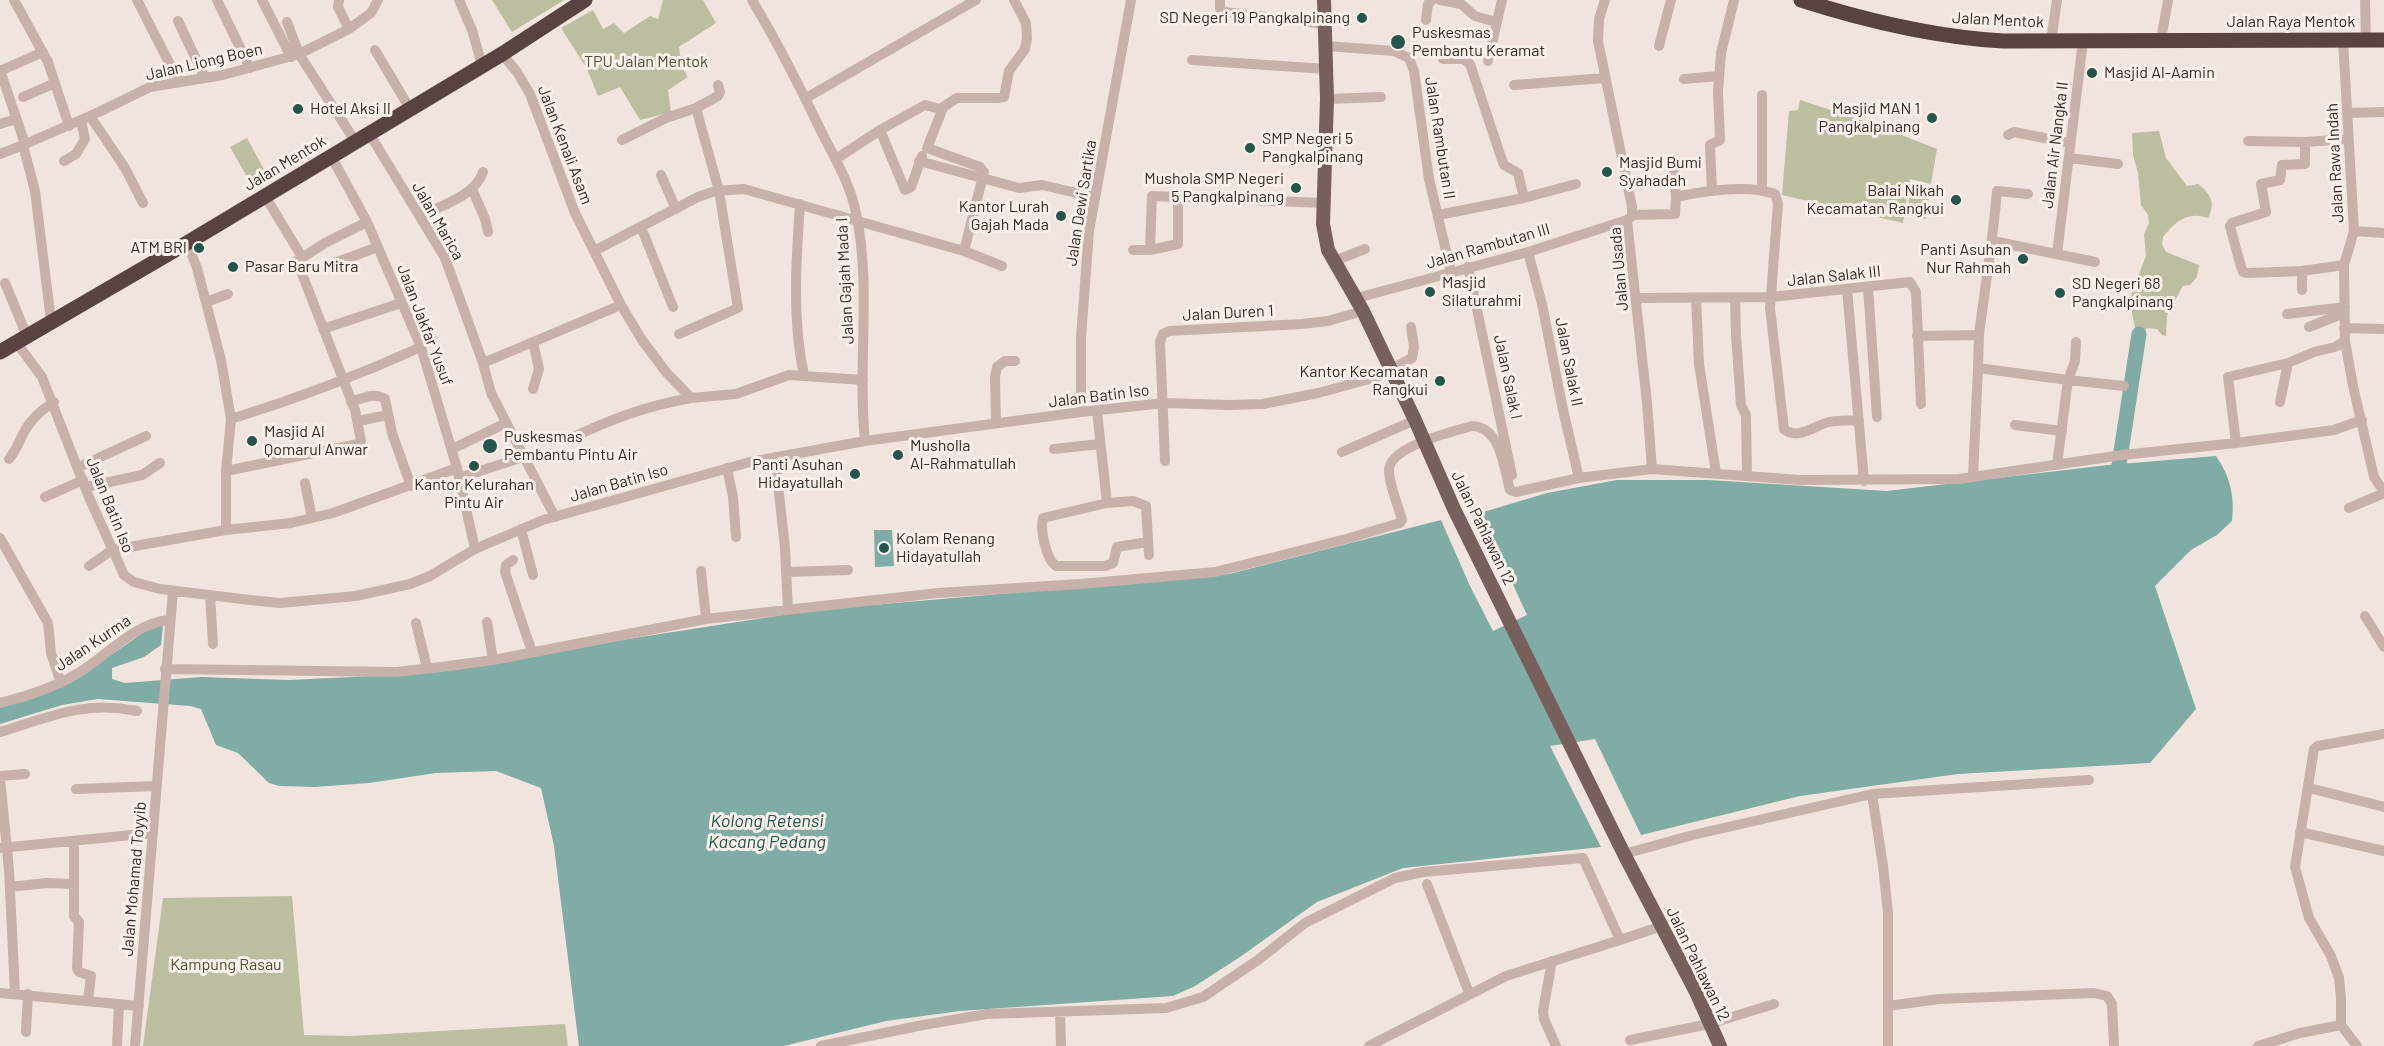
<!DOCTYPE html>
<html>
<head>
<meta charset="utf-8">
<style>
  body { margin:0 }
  canvas { display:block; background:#f1e4de }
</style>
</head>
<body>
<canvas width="2384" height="1046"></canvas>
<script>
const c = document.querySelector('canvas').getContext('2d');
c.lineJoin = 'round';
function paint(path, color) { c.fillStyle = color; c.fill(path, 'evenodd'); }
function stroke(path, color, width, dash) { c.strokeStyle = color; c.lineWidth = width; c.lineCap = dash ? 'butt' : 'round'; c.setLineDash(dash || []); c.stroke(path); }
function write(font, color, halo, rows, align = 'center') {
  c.font = font + ' Barlow,sans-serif'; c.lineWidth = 6; c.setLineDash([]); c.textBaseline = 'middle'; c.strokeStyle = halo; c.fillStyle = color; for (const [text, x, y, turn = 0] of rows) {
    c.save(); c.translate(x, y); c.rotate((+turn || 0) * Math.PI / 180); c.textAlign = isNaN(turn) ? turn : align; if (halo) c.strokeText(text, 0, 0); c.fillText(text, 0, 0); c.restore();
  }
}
paint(new Path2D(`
  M492,0H564L512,32Z
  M663,0H703L716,23L679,47L682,67L688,77L668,90L671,112L640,120L620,87L598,96L587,69L561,28L593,10L603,29L614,23L624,33L650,16L658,19Z
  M1800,100L1879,126L1937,149L1931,184L1910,179L1903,223L1782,195L1789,111L1798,110Z
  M2159,131L2166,158L2187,186L2198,184C2211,194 2216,203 2208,218C2187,211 2176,221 2163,237L2162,244L2166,252L2199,265L2197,277L2190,285L2183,286L2167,315L2166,336L2162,335L2157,329L2147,328L2140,335L2136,332L2130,304L2132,292L2146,256L2144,234L2149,223L2148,215L2141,205L2138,173L2133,155L2132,133Z
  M247,138L267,175L251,184L230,147Z
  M1911,182L1930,187L1926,219L1907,215Z
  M292,896L304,1035L350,1036L565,1024L568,1046H143L163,898Z`), '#bcbf9f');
paint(new Path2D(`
  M2216,456C2230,476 2235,496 2232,521L2217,535L2191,550L2155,586L2196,709L2150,763L1958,774L1800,796L1641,835L1595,739L1550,746L1601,847L1403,868L1317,902L1240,957L1195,986L1173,996L960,1011L886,1021L784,1046H579L554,846L541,788L496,771L436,773L369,783L315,787L279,786L269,783L238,753L216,745L201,709L190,706L98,699L62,705L0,724V704L111,655L150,628L163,625L161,645L144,657L112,668V679L125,683L201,677L289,680L395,675L815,610L1229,574L1441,520L1470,586L1493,631L1527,615L1480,513L1547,493L1617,480H1708L1887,491L2108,465Z
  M874,530H892L894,566L875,567Z`), '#7faca4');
stroke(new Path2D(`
  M2119,465L2139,334`), '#7faca4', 15);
stroke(new Path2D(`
  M14,0L48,62L69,126
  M137,0L179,82
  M217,0L250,68
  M262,0L291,57
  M459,0L472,30L482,65
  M752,0C777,42 799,85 820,129C834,157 850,183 856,213C872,288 857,366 865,441
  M1220,0V9L1225,12L1325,24
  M1440,0L1461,4L1475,16L1496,22
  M1605,0L1599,19L1598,41L1632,207V216L1627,220L1647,403L1652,469
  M2365,0L2366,40
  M1426,20L1428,4L1432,0
  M178,21L205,78
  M287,22L299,54L349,29L338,7L339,0
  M349,29L371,13L378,0
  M2161,40L2168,0
  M2343,40L2354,231L2344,265L2345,341L2353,386L2374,477L2384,492
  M2051,41L2057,0
  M1326,46L1394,51L1409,58L1414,71L1429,179L1451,272
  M1659,46L1671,0
  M375,50L410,109
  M502,54L517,72L530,94L575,213L621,305L642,340L666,372L691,398L736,394L789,375L863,380
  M1443,59H1463L1470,64L1502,160L1504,165L1518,173L1524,198L1576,184
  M1192,60L1326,69
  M1488,61L1502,0
  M0,70L25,144
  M0,71L43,52
  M1684,79L1719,76
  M1514,85L1605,78
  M1762,95V191
  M23,97L55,83
  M806,98L976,0
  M1327,99L1381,97
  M943,108L927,148L980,167L984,172L964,251
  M2347,113L2384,112
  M90,116L125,168L143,203
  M0,124L16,119
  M880,130L905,190L911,187L922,156
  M369,133L445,258L483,363
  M2008,135L2014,132L2070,143
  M622,140L666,118L696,108
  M2248,141L2305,142
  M0,154L23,145
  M331,156L367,222L421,347L457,468L475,549
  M2069,158L2118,164
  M836,159L880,130L925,105L940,109L957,98H997L1004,97L1009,71L1025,49L1027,38L1026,23L1014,0
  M64,161L76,154L85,139L81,121
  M919,161L1019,188L1042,185L1094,197
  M1674,172L1676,197
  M661,175L676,209
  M472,189L485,219L488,232
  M1712,191L1710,145L1720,140L1718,91L1721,53L1734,0
  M265,196L302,257
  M800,204C796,260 792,320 804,375
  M1438,215L1524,198
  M1632,215L1675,214L1676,197C1703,191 1748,184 1775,194L1778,204L1770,308L1784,429C1797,441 1816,425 1829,422C1839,420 1849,421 1859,420
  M421,216C442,205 475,196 483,172
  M641,227L673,307
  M2354,231L2384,233
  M1993,241L2095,262
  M1133,250H1150L1178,244V196
  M1150,250L1152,196L1323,203
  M594,251L698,197L715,191L744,189L964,251L1002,266
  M1528,252L1542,304L1563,410L1579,478
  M2057,254L2083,41
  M1334,261L1365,249
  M2344,265L2302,271L2247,273L2243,272L2241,267L2230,226L2232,223L2266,212L2261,184L2280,180L2282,165L2305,164V142L2348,139
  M1468,267L1512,475
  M318,269L378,247
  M2302,271V290
  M5,283L27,336
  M1868,287L1877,417
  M1847,289L1864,481
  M1357,298L1528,252L1627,220
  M1636,298L1771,297L1910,282L1916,292L1921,404
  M1696,298L1699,364L1716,473
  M1735,298L1736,335L1741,405L1746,415L1747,475
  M206,302L228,294
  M2287,314L2345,307
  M51,321L35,191L23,145L99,112L150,87L223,75L299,54L355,141
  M2309,327L2344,313
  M2344,328L2384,329
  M323,329L401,303
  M679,334L738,308L719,191L696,108L718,96L720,92L718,85
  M1979,335C1985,287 1993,239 1997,191L2028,194
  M1917,336L1979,335L1978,368
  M16,342L42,377L88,495L124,575L134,582L160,589L250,600L280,603L356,596L410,584L430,576L475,549L543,520L750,462L865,441L1081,412L1164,403L1230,405L1263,404L1318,393L1377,377L1412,358L1414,347L1411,327
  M533,342L539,369L533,389
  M351,402C363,398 374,392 385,399L392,433L411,486
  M2280,402L2288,363
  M1097,411L1107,503L1043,518C1040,530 1046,559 1056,566H1105L1113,563L1117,547L1148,542
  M1081,412V337L1089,231L1131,0
  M231,419C296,399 359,375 421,347
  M358,421L388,415
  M996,423L995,377L997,367L1005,361H1015
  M2015,425L2062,431
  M567,440C609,420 645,406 691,398
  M2236,443L2228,377L2288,363L2314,352L2335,347L2345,341
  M452,449L506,423
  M1054,449L1100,444
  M1342,452L1415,420
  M775,457L785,548L788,610
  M9,459C17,449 18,444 23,434C30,420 41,410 54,402
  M1165,461L1160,342L1163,334L1169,331L1302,324L1328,321L1363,311
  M2057,465L2068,380L2124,386
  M79,467L146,436
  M727,468L733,497L736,537
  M226,471L358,444L361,441L355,410L297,261L325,243L367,222
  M1973,477L1978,368L2068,380L2075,361L2076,342
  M459,478L523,457
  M305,483L312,518
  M86,487L142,475L160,463
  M45,497L83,480
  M1107,503L1133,501L1146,506L1149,555
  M2349,508L2384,493
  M555,517L491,393L483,363L621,305
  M521,529L533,575
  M226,530L291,523L333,513L457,468
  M0,538L48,623L51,653L61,683
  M513,560L506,565L505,572L532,652
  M89,566L112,550L226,530V471L231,419L221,360L197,268L187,243
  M701,571L706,619
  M786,572L848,570
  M210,595L213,644
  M2365,616L2384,647
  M487,622L493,660
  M416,623L427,668
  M165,669L396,672L441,667L493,660L706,619L938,593L1080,584L1215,572L1346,539L1400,523L1402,520C1398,504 1389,486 1389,470C1390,446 1452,432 1472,426C1501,427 1504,468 1510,490L1516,492L1579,478L1652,469L1800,480L1959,479L2122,455L2236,443L2334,430L2362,420
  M0,703C27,696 54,688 78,673C107,656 134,623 169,620
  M0,732C50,717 84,700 137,711
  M0,776L25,774
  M0,778L9,870L15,993
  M2309,788L2384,807
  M76,789L157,786
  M1872,794L2089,780
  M2300,832L2384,851
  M74,841V916L79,922L77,968L79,972L91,976L88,1000
  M0,848L152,833
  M1624,854L1693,835L1872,794L1883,866L1888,913V1006L1939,999L2094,993L2107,996L2112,1004L2114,1046
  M1427,884L1469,993
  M10,887L46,883L74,884
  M1552,961L1543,1011L1544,1019L1556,1046
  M0,993L139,1006
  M1888,1006V1046
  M1060,1012L1061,1046
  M26,1032L28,994
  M1630,1040L1709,1024L1774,1004
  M117,1046L119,1004
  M135,1046L173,591
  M821,1046L923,1025L987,1014L1166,1008L1203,997L1258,960L1305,923L1395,878L1423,872L1583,858L1620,940L1662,926
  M1369,1046L1506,976L1620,940
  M2258,1046L2300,1033L2341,1025
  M2357,1046L2341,1025V998L2339,978L2331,956L2309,918L2295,867L2314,749L2318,746L2384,734`), '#c8b1ab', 10);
stroke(new Path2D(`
  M1324,0L1327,99L1323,224L1328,250L1363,311L1415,420L1454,509L1624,854L1696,992L1720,1046`), '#775f5c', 14);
stroke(new Path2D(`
  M1801,0C1867,21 1934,37 2003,41L2384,40
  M0,352L187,243L502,54L585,0`), '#574341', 15);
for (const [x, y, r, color] of [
  [1362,18,6,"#22564d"],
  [1398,42,8,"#22564d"],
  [2092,73,6,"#22564d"],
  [298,109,6,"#22564d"],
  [1932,118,6,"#22564d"],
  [1250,148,6,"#22564d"],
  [1607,172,6,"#22564d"],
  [1296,188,6,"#22564d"],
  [1956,200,6,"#22564d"],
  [1061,216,6,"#22564d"],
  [199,248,6,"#22564d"],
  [2023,259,6,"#22564d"],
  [233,267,6,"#22564d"],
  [1430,292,6,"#22564d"],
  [2060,293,6,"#22564d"],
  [1440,381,6,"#22564d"],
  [252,441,6,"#22564d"],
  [490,446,8,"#22564d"],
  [898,455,6,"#22564d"],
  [474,466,6,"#22564d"],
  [855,474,6,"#22564d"],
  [884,548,6,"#22564d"]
]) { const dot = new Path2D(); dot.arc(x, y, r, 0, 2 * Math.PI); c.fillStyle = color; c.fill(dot); stroke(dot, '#f9efea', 2); }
write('16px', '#372b2a', '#f9efea', [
  ["SD Negeri 19 Pangkalpinang",1350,18,"right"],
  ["Puskesmas",1412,33],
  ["Pembantu Keramat",1412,51],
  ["Masjid Al-Aamin",2104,73],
  ["Hotel Aksi II",310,109],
  ["Masjid MAN 1",1920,109,"right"],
  ["Pangkalpinang",1920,127,"right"],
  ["SMP Negeri 5",1262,139],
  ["Pangkalpinang",1262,157],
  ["Masjid Bumi",1619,163],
  ["Syahadah",1619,181],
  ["Mushola SMP Negeri",1284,179,"right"],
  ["5 Pangkalpinang",1284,197,"right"],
  ["Balai Nikah",1944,191,"right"],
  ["Kecamatan Rangkui",1944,209,"right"],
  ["Kantor Lurah",1049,207,"right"],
  ["Gajah Mada",1049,225,"right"],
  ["ATM BRI",187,248,"right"],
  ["Panti Asuhan",2011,250,"right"],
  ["Nur Rahmah",2011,268,"right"],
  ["Pasar Baru Mitra",245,267],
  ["Masjid",1442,283],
  ["Silaturahmi",1442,301],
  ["SD Negeri 68",2072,284],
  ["Pangkalpinang",2072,302],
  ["Kantor Kecamatan",1428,372,"right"],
  ["Rangkui",1428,390,"right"],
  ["Masjid Al",264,432],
  ["Qomarul Anwar",264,450],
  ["Puskesmas",504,437],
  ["Pembantu Pintu Air",504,455],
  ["Musholla",910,446],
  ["Al-Rahmatullah",910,464],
  ["Panti Asuhan",843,465,"right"],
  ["Hidayatullah",843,483,"right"],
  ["Kantor Kelurahan",474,485,"center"],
  ["Pintu Air",474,503,"center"],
  ["Kolam Renang",896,539],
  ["Hidayatullah",896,557]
], 'left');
write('16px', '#372b2a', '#f9efea', [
  ["Jalan Mentok",1998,20,3],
  ["Jalan Raya Mentok",2291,22],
  ["Jalan Liong Boen",204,62,-13],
  ["Jalan Rambutan II",1440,138,81],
  ["Jalan Kenali Asam",565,145,69],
  ["Jalan Air Nangka II",2055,145,-83],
  ["Jalan Mentok",285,163,-31],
  ["Jalan Rawa Indah",2335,163,-93],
  ["Jalan Dewi Sartika",1081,203,-81],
  ["Jalan Marica",438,221,60],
  ["Jalan Rambutan III",1488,246,-16],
  ["Jalan Usada",1619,269,-95],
  ["Jalan Salak III",1834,276,-6],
  ["Jalan Gajah Mada I",845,281,-93],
  ["Jalan Duren 1",1228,313,-3],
  ["Jalan Jakfar Yusuf",425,325,69],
  ["Jalan Salak II",1569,362,79],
  ["Jalan Salak I",1508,377,78],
  ["Jalan Batin Iso",1099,396,-7],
  ["Jalan Batin Iso",619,483,-16],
  ["Jalan Batin Iso",110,505,68],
  ["Jalan Pahlawan 12",1483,528,64],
  ["Jalan Kurma",93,643,-34],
  ["Jalan Mohamad Toyyib",134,879,-85],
  ["Jalan Pahlawan 12",1698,964,64]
]);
write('16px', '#4e532f', '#f9efea', [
  ["TPU Jalan Mentok",646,62],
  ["Kampung Rasau",226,965]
]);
write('italic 18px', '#22564d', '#f9efea', [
  ["Kolong Retensi",767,821],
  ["Kacang Pedang",767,842]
]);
</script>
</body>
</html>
